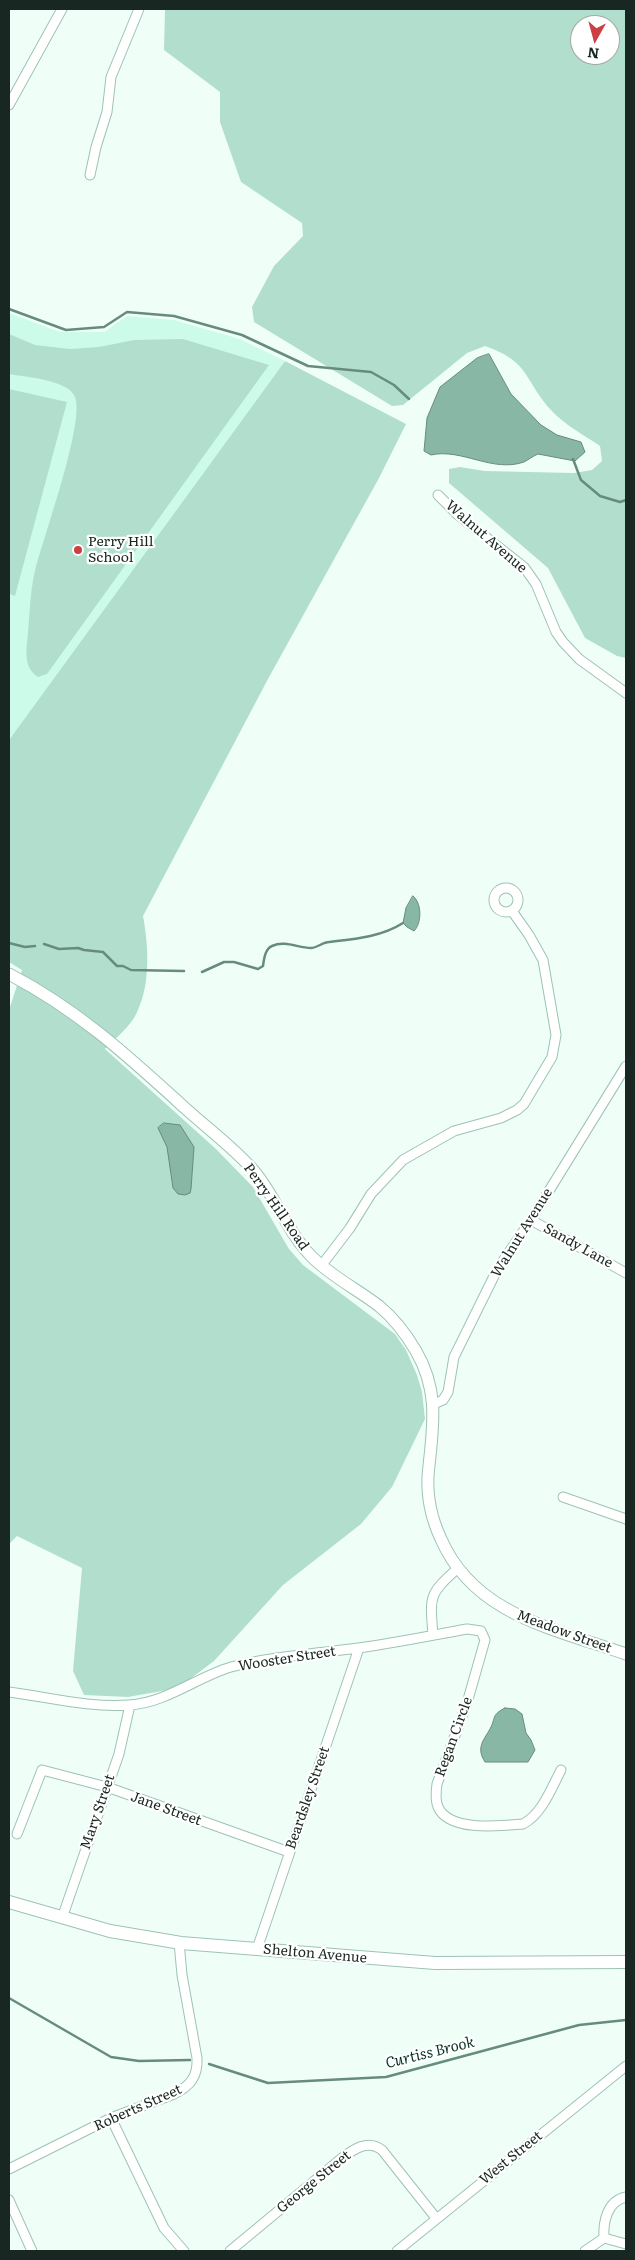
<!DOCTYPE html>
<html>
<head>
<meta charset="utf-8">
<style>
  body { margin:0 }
  #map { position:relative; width:635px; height:2260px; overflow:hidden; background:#effff8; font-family:Literata,serif }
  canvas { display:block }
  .frame { position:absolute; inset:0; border:10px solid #182721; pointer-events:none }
  .north { position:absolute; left:570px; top:15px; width:50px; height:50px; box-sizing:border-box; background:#fff; border:1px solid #a3a9a6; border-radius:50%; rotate:187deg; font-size:14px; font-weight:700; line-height:20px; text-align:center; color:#182721 }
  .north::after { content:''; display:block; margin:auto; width:18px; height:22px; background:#ce3e43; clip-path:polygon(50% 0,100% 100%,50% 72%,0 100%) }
</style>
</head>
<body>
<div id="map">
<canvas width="635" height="2260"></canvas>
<div class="frame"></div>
<div class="north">N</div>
</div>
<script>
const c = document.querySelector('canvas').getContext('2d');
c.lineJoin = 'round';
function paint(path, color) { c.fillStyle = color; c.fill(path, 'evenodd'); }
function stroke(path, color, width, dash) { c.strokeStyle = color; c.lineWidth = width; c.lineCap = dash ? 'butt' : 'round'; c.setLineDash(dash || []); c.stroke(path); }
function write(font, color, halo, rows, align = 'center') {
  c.font = font + ' Literata,serif'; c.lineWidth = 4.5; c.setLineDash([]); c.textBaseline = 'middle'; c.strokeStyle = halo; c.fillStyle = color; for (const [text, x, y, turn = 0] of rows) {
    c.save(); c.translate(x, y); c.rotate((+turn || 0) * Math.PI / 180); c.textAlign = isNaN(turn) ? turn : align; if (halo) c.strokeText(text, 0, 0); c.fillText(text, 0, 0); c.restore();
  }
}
paint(new Path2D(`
  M9,313L60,332H104L127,316L174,320L240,339L285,361L9,740Z`), '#ccfce9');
paint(new Path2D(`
  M165,9H626V658L617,656L585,638L548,568L449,483V469L460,467L485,471L574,473L592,470L602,461L600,446C584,435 563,424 550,409C523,378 530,362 485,346L467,353L403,405L392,406L254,322L252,307L274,266L303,236L302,223L241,182L220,122V92L164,50ZM580,25H610V55H580Z
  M9,334L35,345L70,349L99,347L134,340L183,339L269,365L47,674L38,677C22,667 27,648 28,632C30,612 30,591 35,571C43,538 85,423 75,397C69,380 25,377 9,374Z
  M285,361L406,424L379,478L268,679L143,916C149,948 151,989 134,1018C127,1029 114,1040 105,1049L216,1149L253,1187L289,1249L303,1265L395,1334L406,1350L417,1375L422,1392L425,1419L392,1487L361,1524L283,1585L214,1661L182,1685L162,1691L128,1697L84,1695L73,1671L82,1568L17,1536L9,1544V1010L22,970L9,962V740Z
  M9,389L67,402L15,596L9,594Z`), '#b2dfcd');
const water = new Path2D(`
  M489,354L511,394L541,425L557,435L581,442L585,452L575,461L538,454C533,456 528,460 524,462C492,473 462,448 431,455L424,451L427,418L440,387L477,358Z
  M413,896C422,903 422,923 414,931L407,927L403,923L406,908Z
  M164,1123L180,1125L194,1147L191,1189L190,1193L185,1195L178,1194L173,1188L167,1147L158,1128Z
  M505,1708L515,1709L522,1714L526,1733L531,1740L535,1750L528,1762H485C476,1748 483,1741 490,1729C496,1718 491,1715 505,1708Z`);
paint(water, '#89b7a5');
stroke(water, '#678c7d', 1);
stroke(new Path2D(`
  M9,309L66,330L104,327L127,312L174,316L242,335L308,366L371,372L394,385L409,399
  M573,459L581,480L600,496L620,502L626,500
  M9,943L25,947L35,946
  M44,944L59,949L78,948L84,950L103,952L117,966H123L131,970L184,971
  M202,972L224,962H234L258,969L263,966C264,959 265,949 272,946C285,940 298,948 311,948C317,948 323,942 329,942C355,939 381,937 403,923
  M9,1998L111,2057L139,2061L190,2060
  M209,2064L268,2083L386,2077L579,2025L626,2020`), '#678c7d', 2.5);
const minor = new Path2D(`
  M9,105L62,9
  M90,175L96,147L107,112L111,77L139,9
  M438,495L458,515L524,567L536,584L556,632L563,642L579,659L626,693
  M494 900a12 12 0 1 1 24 0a12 12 0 1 1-24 0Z
  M531,1220L626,1273
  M321,1266L350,1228L371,1194L403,1160L454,1131L501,1118L517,1110L524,1104L552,1057L556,1035L543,960L529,935L512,911
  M434,1404L443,1400L448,1392L454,1357L498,1268L531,1220L626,1066
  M563,1497L626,1519
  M433,1635C430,1596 428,1595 458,1568
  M9,1692C49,1697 89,1708 129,1705C166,1703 197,1677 231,1667C270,1657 311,1654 351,1649C390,1644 428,1636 467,1629L481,1631L485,1640L467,1703L437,1784C436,1791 435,1800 438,1807C449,1832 500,1826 523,1824C542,1814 551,1789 561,1770
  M17,1834L42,1770L107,1787L289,1852
  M62,1918L119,1754L130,1705
  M257,1949L359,1648
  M111,2118L164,2228L184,2251
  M9,2169L111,2118L174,2094C190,2086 198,2077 197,2058L182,1975L179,1942
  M9,2200L32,2251
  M604,2238C603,2222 607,2201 626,2197
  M230,2251L342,2158C354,2149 368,2139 382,2150L436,2218
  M397,2251L626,2066
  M585,2251L604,2238L626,2244`);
const tertiary = new Path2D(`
  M9,974C78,1010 128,1056 185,1108C208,1129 234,1148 254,1171C276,1197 287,1232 312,1257C332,1277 357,1289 379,1306C395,1319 406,1334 416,1351C441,1394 432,1431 428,1476C427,1497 432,1520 441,1539C474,1615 555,1629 626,1654`);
const secondary = new Path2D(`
  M9,1902L110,1931L181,1943L435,1963L626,1962`);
stroke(minor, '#9dc3b4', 11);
stroke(tertiary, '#9dc3b4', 13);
stroke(secondary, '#9dc3b4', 14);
stroke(minor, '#fff', 9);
stroke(tertiary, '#fff', 11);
stroke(secondary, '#fff', 12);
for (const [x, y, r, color] of [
  [78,550,5,"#ce3e43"]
]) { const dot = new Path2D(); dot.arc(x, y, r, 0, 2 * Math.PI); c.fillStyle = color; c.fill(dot); stroke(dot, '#fff', 2); }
write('14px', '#182721', '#fff', [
  ["Walnut Avenue",486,537,41],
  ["Perry Hill Road",276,1207,55],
  ["Walnut Avenue",522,1233,-58],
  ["Sandy Lane",578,1246,29],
  ["Meadow Street",564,1632,20],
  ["Wooster Street",287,1659,-9],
  ["Regan Circle",454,1737,-70],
  ["Beardsley Street",308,1798,-71],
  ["Jane Street",166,1809,20],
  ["Mary Street",98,1812,-71],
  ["Shelton Avenue",315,1954,5],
  ["Roberts Street",138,2108,-24],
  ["West Street",511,2158,-39],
  ["George Street",314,2182,-39]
]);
write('14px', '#182721', '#fff', [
  ["Perry Hill",88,542],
  ["School",88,558]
], 'left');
write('italic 15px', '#063125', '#fff', [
  ["Curtiss Brook",430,2053,-14]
]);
</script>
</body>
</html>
